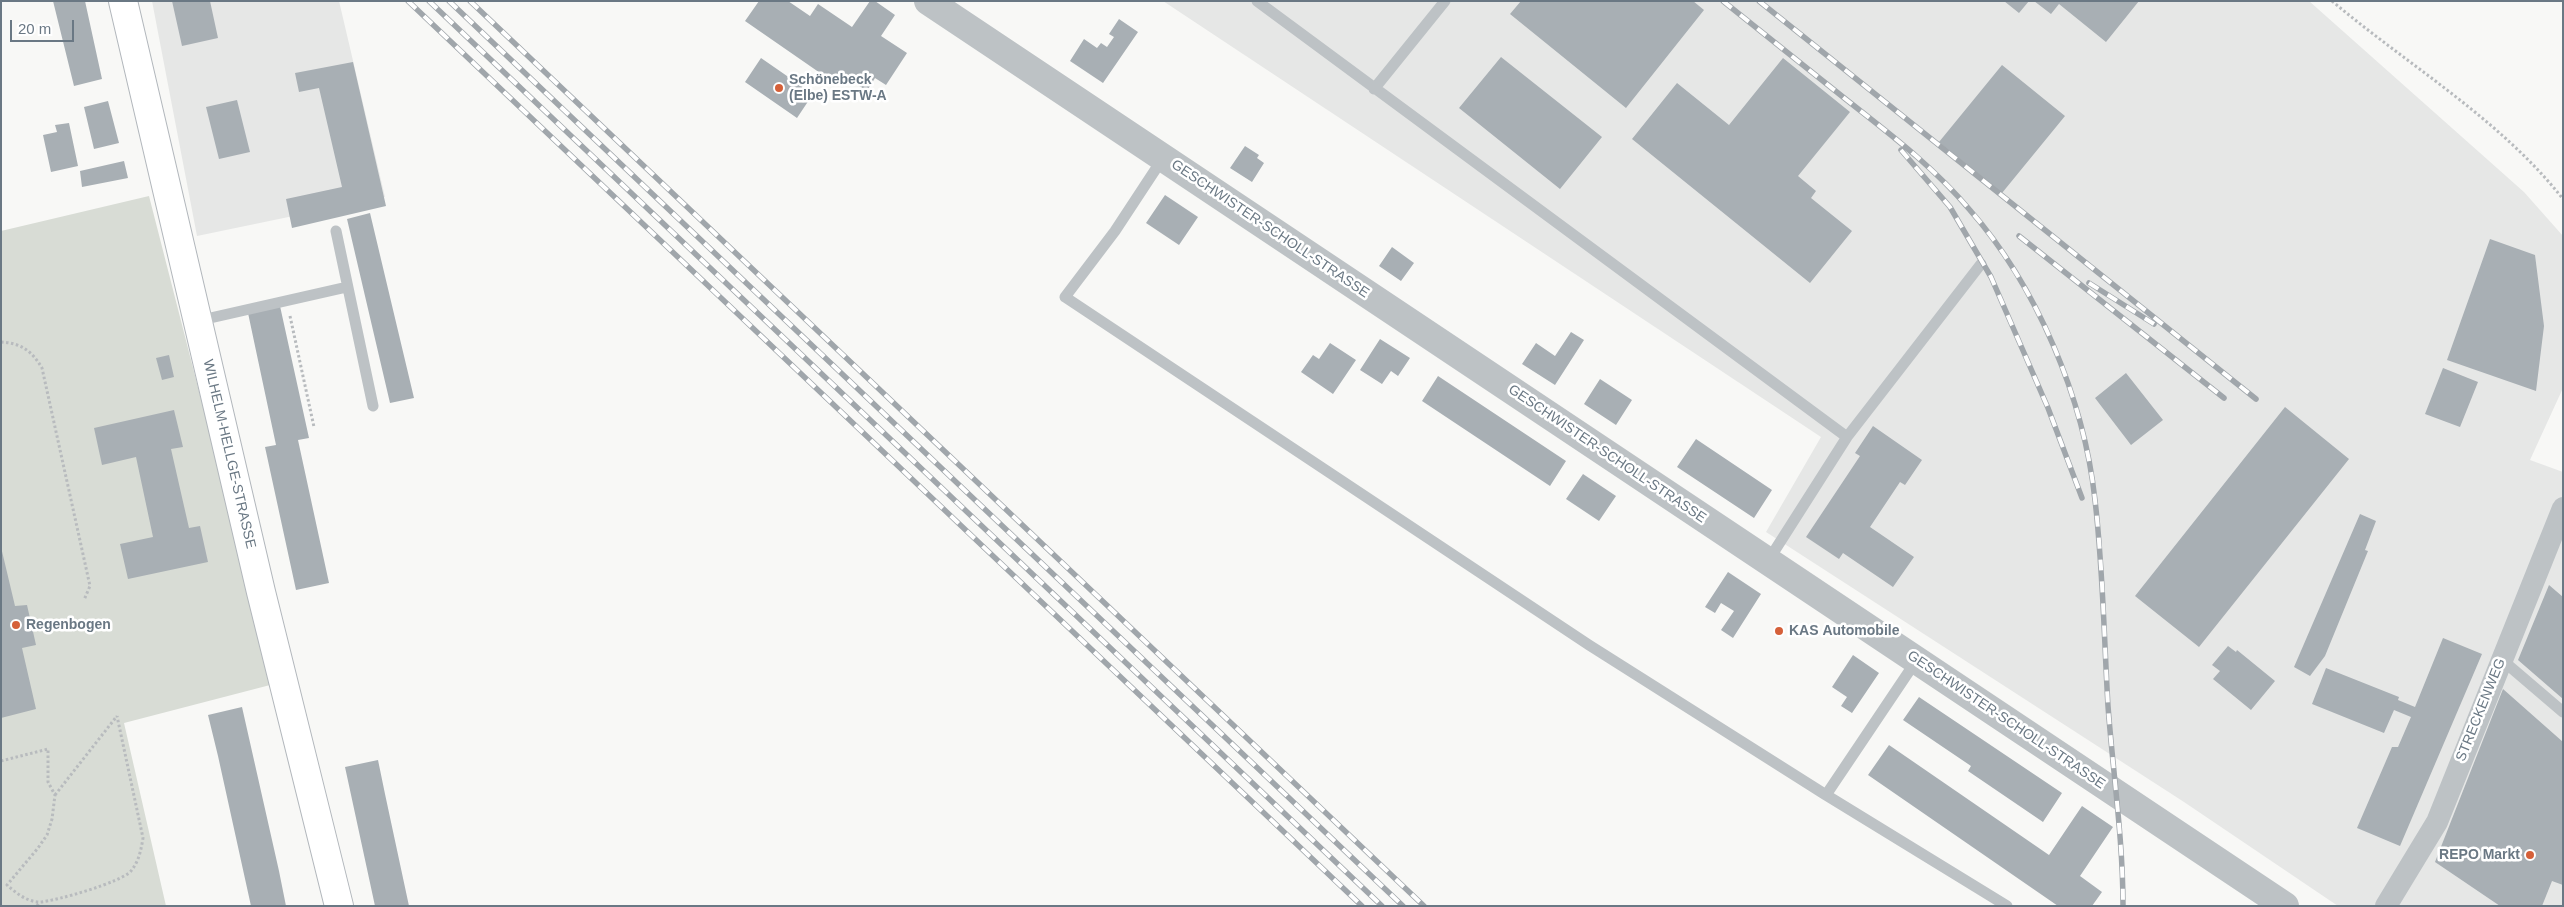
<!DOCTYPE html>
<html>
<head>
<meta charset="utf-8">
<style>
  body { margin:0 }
  #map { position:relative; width:2564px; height:907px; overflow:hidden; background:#f8f8f6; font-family:Arial,sans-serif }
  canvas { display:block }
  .frame { position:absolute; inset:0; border:2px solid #6a7884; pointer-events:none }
  .scale { position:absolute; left:10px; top:20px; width:64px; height:22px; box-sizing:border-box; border:2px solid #6a7884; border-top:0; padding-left:6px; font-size:15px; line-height:18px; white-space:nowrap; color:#6a7884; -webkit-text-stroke:4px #fff; paint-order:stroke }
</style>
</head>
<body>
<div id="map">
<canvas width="2564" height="907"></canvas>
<div class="frame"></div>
<div class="scale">20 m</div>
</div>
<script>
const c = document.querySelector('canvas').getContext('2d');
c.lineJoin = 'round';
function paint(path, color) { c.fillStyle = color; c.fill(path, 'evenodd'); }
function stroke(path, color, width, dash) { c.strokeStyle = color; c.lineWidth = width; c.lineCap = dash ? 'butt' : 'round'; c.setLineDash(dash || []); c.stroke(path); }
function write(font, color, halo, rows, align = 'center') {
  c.font = font + ' Arial,sans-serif'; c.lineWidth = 5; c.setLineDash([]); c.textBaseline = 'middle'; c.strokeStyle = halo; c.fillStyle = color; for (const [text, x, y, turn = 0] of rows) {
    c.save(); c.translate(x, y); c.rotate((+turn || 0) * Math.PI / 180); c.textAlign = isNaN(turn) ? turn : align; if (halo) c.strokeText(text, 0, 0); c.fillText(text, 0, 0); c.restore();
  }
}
paint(new Path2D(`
  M152,1H339L385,197L197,236Z
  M1163,1H2309L2524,192L2563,236V388L2530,460L2563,472V906H2338L2184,802L1766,532L1821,437Z`), '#e6e7e6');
paint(new Path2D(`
  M149,196L274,684L124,723L166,906H1V231Z`), '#d8dcd5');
paint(new Path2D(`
  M53,1H85L102,79L74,86Z
  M172,1H210L218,38L182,46Z
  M759,1H788L810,16L818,4L852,27L870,1H875L895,15L881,36L907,53L886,85L875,78L867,91L842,75L836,84L745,21Z
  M1521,1H1693L1704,10L1626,108L1510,14Z
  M2004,1H2029L2019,13Z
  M2034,1H2139L2106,42L2059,4L2051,14Z
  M1119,19L1138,32L1103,83L1070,61L1084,39L1097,48L1101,43L1107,47L1114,37L1109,34Z
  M1501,57L1602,137L1560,189L1459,108Z
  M761,58L813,94L797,118L745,82Z
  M1783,58L1850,112L1798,176L1816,191L1811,198L1852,231L1810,283L1632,139L1677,83L1729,125Z
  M353,62L386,206L292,228L286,199L342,187L319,88L299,92L295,73Z
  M2002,65L2065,116L2002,193L1939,142Z
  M237,100L250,152L219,159L206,107Z
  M108,101L119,143L94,149L84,107Z
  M69,123L78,166L51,172L43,135L57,132L55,125Z
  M1245,146L1259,155L1257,158L1264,163L1252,182L1230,168Z
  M124,161L128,178L82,187L80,171Z
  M1165,195L1198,217L1179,245L1146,223Z
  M370,213L414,398L390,403L347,219Z
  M2490,239L2535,255L2544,326L2536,391L2447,360Z
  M1392,247L1414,263L1401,281L1379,266Z
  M280,306L309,438L298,440L329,583L296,590L265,447L276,445L248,313Z
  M1571,332L1584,340L1555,385L1522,364L1536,343L1555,356Z
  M1380,339L1410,358L1398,376L1391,371L1382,384L1360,370Z
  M1330,343L1356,360L1333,394L1301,372L1313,355L1319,359Z
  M169,355L174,377L162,380L156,358Z
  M2443,368L2478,382L2460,427L2425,414Z
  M2126,373L2163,420L2131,445L2095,398Z
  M1438,376L1566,461L1550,486L1422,401Z
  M1600,379L1632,400L1616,425L1584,404Z
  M2285,407L2349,459L2199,647L2135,596Z
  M174,410L183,447L171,449L189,528L200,526L208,562L128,579L120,544L153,537L136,457L102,465L94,428Z
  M1873,426L1922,460L1905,485L1900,482L1870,527L1914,557L1893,587L1843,553L1839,559L1806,537L1860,456L1855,453Z
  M1696,439L1772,490L1754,518L1677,467Z
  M1583,474L1616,496L1599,521L1566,499Z
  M2360,514L2376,521L2365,550L2368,551L2325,656L2310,676L2294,667Z
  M1,547L15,606L27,605L36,645L22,648L36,709L1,718Z
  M1728,572L1761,594L1733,638L1721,630L1734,611L1721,603L1715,613L1705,607Z
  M2549,585L2563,597V699L2518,660Z
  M2443,638L2482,654L2400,846L2357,828L2392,747H2398L2411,717L2394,710L2384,733L2312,704L2326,668L2399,697L2398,700L2415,707Z
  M2228,646L2236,652L2237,650L2275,681L2251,710L2213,679L2220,671L2212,665Z
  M1853,655L1879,673L1852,713L1841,706L1847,697L1832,687Z
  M2503,689L2563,742V885L2552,881L2542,906H2500L2435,862Z
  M1919,697L2062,793L2043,822L1968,771L1971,766L1903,720Z
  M242,707L279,871L286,906H251L218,756L208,715Z
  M1889,745L2049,855L2082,806L2113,827L2080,876L2102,892L2092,906H2058L1868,775Z
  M378,760L385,794L409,906H375L345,767Z`), '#a8afb4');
const secondary = new Path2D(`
  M123,1L261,592L339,906`);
stroke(secondary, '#b2b7bc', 30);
stroke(new Path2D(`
  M2332,1C2409,66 2500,119 2563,199
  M290,316L314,427
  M1,342C21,343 32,351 42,368L90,586L84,600
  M1,761L48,749V782L55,795L52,819L47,835L38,848L7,885C16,893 27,902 40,902C56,901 122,882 131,871C139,861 141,850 143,838L117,716
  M55,795L117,716
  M37,906L40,902`), '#b8bbbe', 3, [2.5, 2.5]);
stroke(new Path2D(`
  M1257,1L1847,437
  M1374,89L1445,1
  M1163,158L1115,231L1065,297L1589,645L1826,795
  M336,231L373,406
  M197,321L347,287
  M1768,561L1847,437L1981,264
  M2501,659L2563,712
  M1916,661L1826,795L2007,906`), '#bdc2c5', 11);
stroke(new Path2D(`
  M2386,906L2437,822L2563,508`), '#bdc2c5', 22);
stroke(new Path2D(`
  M928,1L2285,906`), '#bdc2c5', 28);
stroke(secondary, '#fff', 28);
const rail = new Path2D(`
  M408,1L1362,906
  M429,1L1382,906
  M449,1L1403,906
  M470,1L1424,906
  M1723,1C1763,33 1803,65 1843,97C1887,132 1932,165 1969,209C2037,286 2084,399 2095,500C2103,568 2104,638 2108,706C2113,773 2123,839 2123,906
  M1759,1L2256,399
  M1901,150L1950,207L1991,277L2048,408L2082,498
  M2019,236L2224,398
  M2089,283L2154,324`);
stroke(rail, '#a0a6ab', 5.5);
stroke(rail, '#fff', 4, [11]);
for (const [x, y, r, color] of [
  [779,88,5,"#d56039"],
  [16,625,5,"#d56039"],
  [1779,631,5,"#d56039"],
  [2530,855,5,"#d56039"]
]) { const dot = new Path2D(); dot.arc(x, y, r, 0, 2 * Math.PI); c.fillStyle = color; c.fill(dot); stroke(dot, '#fff', 2); }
write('bold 14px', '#6a7884', '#fff', [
  ["Schönebeck",789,80],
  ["(Elbe) ESTW-A",789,96],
  ["Regenbogen",26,625],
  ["KAS Automobile",1789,631],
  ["REPO Markt",2520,855,"right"]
], 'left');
write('14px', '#6a7884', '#fff', [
  ["GESCHWISTER-SCHOLL-STRASSE",1270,229,34],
  ["WILHELM-HELLGE-STRASSE",229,454,77],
  ["GESCHWISTER-SCHOLL-STRASSE",1607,454,34],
  ["STRECKENWEG",2481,710,-68],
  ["GESCHWISTER-SCHOLL-STRASSE",2006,720,34]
]);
</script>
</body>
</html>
